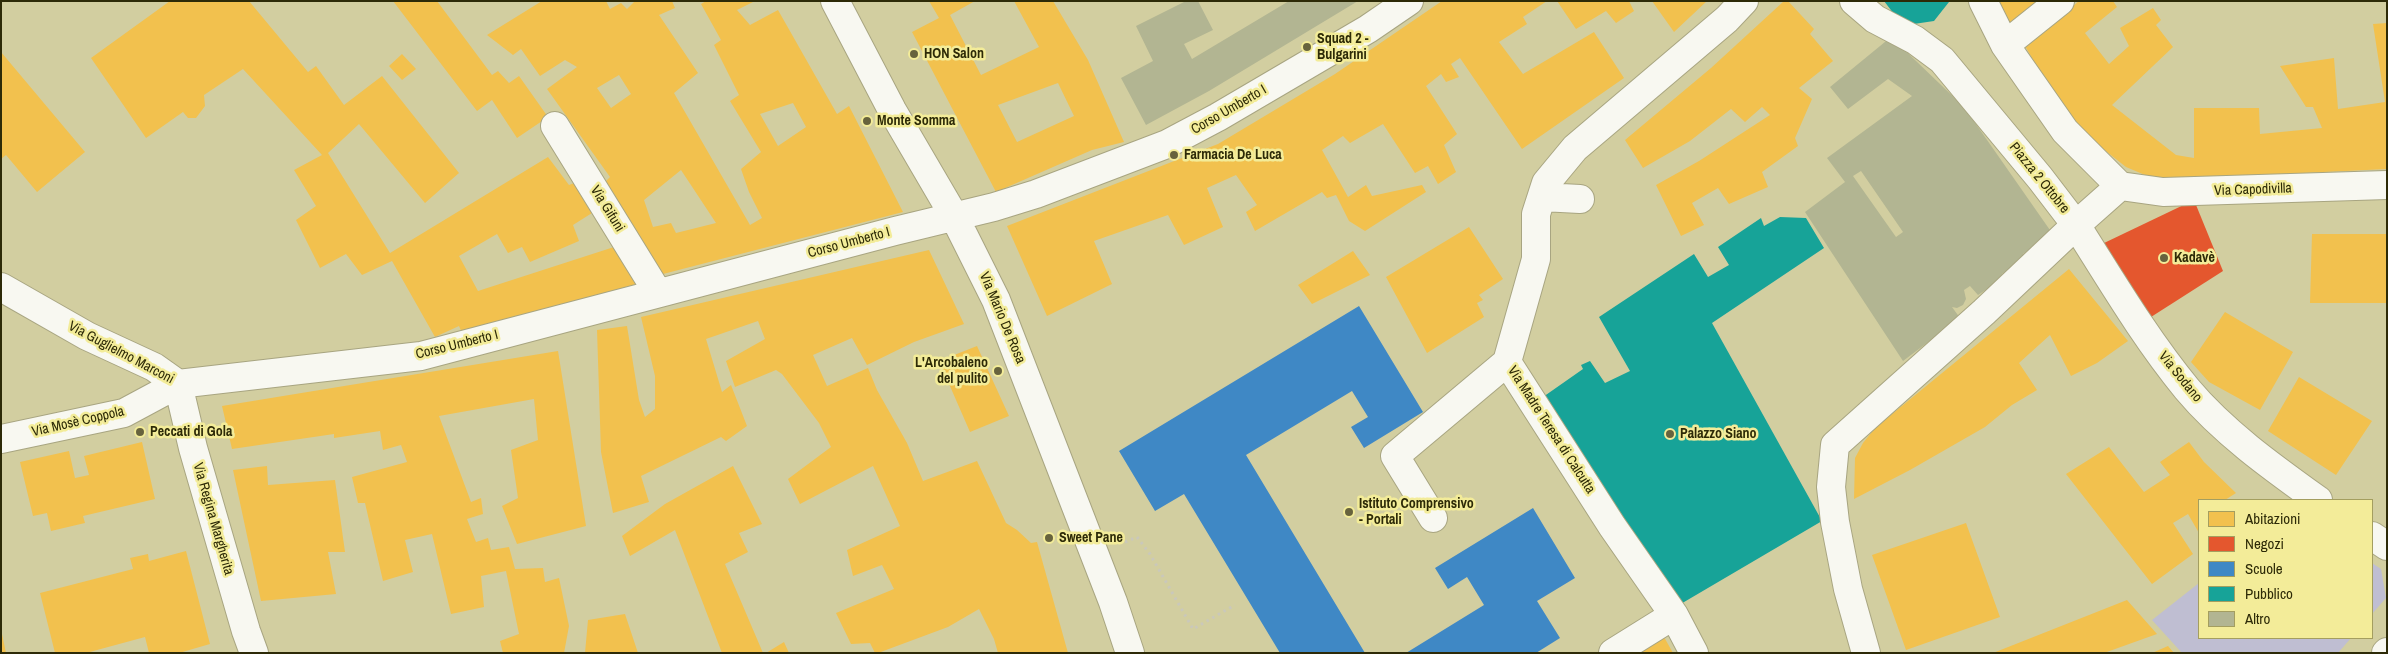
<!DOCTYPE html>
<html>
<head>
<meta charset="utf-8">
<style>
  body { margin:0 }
  #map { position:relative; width:2388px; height:654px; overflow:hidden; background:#d2cea0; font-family:"Archivo Narrow",sans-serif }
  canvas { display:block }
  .frame { position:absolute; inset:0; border:2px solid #2d2a07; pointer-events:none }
  .legend { position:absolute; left:2198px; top:499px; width:175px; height:140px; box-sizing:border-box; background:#f3ec99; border:1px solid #a49e5f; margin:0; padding:6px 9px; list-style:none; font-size:15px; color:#2d2a07 }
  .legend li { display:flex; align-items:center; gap:10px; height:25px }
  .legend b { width:25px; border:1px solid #a49e5f }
</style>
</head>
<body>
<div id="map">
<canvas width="2388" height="654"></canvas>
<div class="frame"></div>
<ul class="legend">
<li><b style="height:14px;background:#f2c14e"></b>Abitazioni</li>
<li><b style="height:14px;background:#e4572e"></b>Negozi</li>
<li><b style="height:14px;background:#3f88c5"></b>Scuole</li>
<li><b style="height:14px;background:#17a398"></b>Pubblico</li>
<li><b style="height:14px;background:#b2b592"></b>Altro</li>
</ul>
</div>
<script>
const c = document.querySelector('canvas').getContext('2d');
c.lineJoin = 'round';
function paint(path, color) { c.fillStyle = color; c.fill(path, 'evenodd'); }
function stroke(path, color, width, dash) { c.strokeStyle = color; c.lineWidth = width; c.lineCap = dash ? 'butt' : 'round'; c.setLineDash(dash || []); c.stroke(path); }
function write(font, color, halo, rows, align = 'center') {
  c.font = font + ' "Archivo Narrow",sans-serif'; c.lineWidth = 5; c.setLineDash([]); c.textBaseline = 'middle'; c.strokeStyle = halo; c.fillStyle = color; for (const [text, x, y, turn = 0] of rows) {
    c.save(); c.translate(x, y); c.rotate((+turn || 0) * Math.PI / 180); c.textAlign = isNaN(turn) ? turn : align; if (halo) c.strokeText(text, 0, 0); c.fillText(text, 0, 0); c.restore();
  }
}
paint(new Path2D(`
  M2372,563L2381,569L2386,598L2372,614Z
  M2199,583V638H2351L2338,653H2182L2152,620Z`), '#bfbed2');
paint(new Path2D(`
  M170,1H249L308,72L316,66L344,105L382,76L459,173L425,203L359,124L328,153L390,253L548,157L569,185L577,182L592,213L573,225L579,241L530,262L522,247L508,253L497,234L459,256L478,291L614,247L636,284L462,333L459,326L435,337L392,261L362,275L346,254L320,268L296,220L316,206L294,170L322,155L243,69L204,95L205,106L196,118H188L183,112L146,138L91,58Z
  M393,1H437L492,75L498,71L509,83L519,76L548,117L517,138L492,100L477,111Z
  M542,1H606L610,9L621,3L627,9L635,1H672L675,8L659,15L698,73L674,93L750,225L762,218L749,192L741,169L761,152L730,101L739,95L714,45L721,40L701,4L706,1H755L737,10L750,25L778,10L837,114L849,106L903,212L663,274L634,231L599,188L610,177L547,89L577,67L565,60L540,76L521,49L513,55L487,35ZM619,75L631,94L611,108L597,88ZM793,103L806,127L778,146L760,114ZM681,170L716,223L676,233L671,223L653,227L644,200Z
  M929,1H975L950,15L981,75L1039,47L1014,1H1053L1088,60L1124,142L1092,150L996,192L912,32L939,18ZM1058,83L1074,116L1017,142L998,105Z
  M1442,1H1547L1523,17L1527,24L1499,42L1523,74L1594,32L1624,78L1522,149L1460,58L1451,64L1459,77L1446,82L1441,74L1426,86L1457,134L1444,145L1456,172L1438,184L1428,166L1415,173L1383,124L1350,143L1343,136L1322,150L1348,197L1366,185L1372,196L1422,185L1426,192L1365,231L1349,221L1336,195L1327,198L1322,192L1255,231L1246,212L1257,205L1236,175L1207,188L1223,227L1184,245L1168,215L1094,241L1112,284L1047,316L1007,226L1218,144L1335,74Z
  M1557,1H1629L1634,11L1616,23L1606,11L1576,29Z
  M1652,1H1707L1674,32Z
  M1784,1H1788L1814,29L1810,34L1833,61L1799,88L1812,99L1795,138L1798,146L1762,172L1768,187L1729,204L1718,188L1692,203L1704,225L1681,236L1656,185L1699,161L1770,115L1762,107L1745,122L1731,109L1690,141L1643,168L1625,140L1711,68Z
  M1995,1H2051L2011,31Z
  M2079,1H2113L2117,7L2085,33L2109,64L2129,46L2120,28L2153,8L2161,20L2156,25L2173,47L2112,105L2176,155L2194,158V108H2259L2260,134L2322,128L2313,107H2306L2280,66L2334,58L2338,109L2385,102L2373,24L2387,23V169L2157,180L2126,167L2083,133L2047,84L2025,46Z
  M1,52L85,152L37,192L6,155L1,159Z
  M402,54L416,69L402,80L389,66Z
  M1469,227L1503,279L1479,295L1483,300L1477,303L1484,317L1427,353L1386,277Z
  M2312,234H2387V303H2310Z
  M929,250L964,324L914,342L867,365L852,338L813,355L827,386L868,368L877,390L907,443L923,481L977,461L1006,523L1017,530L1031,543L1037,542L1068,653H998L994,639L979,609L948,627L878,653H875L870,643L851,644L836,613L894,589L882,565L853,576L847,550L900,526L873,466L800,504L788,479L831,447L819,423L782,374L776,370L735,387L726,361L765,339L758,321L706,339L722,392L731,385L747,426L726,441L721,437L641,476L649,502L613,513L601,452L597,330L627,326L639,400L645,417L655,409V376L641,317Z
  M1353,251L1370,275L1312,304L1298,285Z
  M2069,269L2128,341L2097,363L2071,376L2050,335L2019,363L2037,390L2012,405L1985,427L1910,470L1854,499L1855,458L1863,443L1875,428Z
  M2225,312L2293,352L2260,410L2209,382L2191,362Z
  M977,346L1009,416L970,432L939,361Z
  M558,351L586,526L517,544L502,506L518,498L511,450L538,440L534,399L439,416L471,502L481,498L483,514L467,519L476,542L488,538L491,550L509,547L515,569L543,568L545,582L559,578L569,626L564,653H503L500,641L519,634L506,571L481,576L484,607L451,614L432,534L405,540L413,572L383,581L365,503H358L352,477L407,462L401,445L383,450L380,431L334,438V434L232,449L222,406Z
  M2299,377L2372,421L2336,475L2268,431Z
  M142,442L155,499L83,516L85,523L51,531L47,513L33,516L20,462L69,451L75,478L89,475L84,456Z
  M2189,442L2204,462L2236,493L2225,500H2199V533L2188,514L2173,523L2193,554L2152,584L2066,474L2109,447L2144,492L2170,475L2160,462Z
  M267,466L268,485L335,480L345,552H328L336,594L261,601L233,470Z
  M733,466L762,524L739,533L748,552L725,564L763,653H722L675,530L630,556L622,536L665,504Z
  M1966,523L2000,617L1906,650L1872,555Z
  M186,551L210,644L179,653H149L145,637L86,653H55L40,593L133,569L130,558L148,554L149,561Z
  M2127,600L2157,634L2104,653H1993Z
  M625,614L638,653H585L588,620Z
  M1,634H2L6,653H1Z
  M1664,637L1673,653H1638Z
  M784,642L789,653H766Z
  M2168,646L2174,653H2152Z`), '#f2c14e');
paint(new Path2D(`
  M2194,200L2223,271L2151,317L2102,244Z`), '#e4572e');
paint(new Path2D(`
  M1359,306L1423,412L1364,448L1351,427L1368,417L1352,391L1246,455L1365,653H1280L1184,494L1155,511L1119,451Z
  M1533,508L1575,578L1537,601L1560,638L1536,653H1406L1484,605L1467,577L1448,589L1435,568Z`), '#3f88c5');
paint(new Path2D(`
  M1884,1H1949V2L1934,21L1907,25L1897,18Z
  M1780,217L1806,218L1824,248L1712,323L1822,521L1679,605L1543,397L1583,369L1581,365L1590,361L1605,383L1630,371L1599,317L1694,254L1708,277L1729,265L1718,247L1761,218L1764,226Z`), '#17a398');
paint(new Path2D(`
  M1186,1H1198L1213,30L1184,44L1192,59L1289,1H1358L1209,91L1146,125L1121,78L1153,61L1136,26Z
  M1891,37L1964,107L2052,233L2023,254L2025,257L2002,274L2004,278L1978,295L1970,286L1964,290L1966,299L1963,305L1957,308L1952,307L1960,318L1903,361L1805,212L1845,182L1827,158L1912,96L1888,79L1848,109L1830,87ZM1861,171L1903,232L1896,237L1853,176Z`), '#b2b592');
const minor = new Path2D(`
  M835,1L892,110L954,216L996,300L1113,602L1130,653
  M1854,1L1875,19L1915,40L1942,60L2040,178L2076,225L2120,186L2065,131L2005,45L1983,1
  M2005,45L2060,1
  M555,126L658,293
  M2120,186L2163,192L2387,185
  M1542,197L1580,199
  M1,287L87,336L154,367L178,384L421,356L895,231L994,207L1036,194L1167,144L1218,117L1368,29L1409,1
  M1,439L124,413L178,384L193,448L246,631L254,653
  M1433,518L1395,456L1507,362
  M2372,536L2387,546
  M1613,653L1674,615
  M1694,653L1674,615L1612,526L1507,362L1536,259V214L1546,183L1575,148L1727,19L1744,1
  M1866,653L1848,589L1835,522L1831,487L1835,445L1984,312L2076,225C2111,280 2145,338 2187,389C2223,432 2272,467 2318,500
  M2386,653L2387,652`);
stroke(minor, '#a8a581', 30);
stroke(new Path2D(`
  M1125,542L1137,537L1150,554L1193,629L1235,605`), '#cac8ba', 3, [2.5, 4]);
stroke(minor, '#f8f8f1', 28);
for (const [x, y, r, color] of [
  [1307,47,5,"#67633d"],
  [914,54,5,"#67633d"],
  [867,121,5,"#67633d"],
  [1174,155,5,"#67633d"],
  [2164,258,5,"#67633d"],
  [998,371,5,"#67633d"],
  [140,432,5,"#67633d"],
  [1670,434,5,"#67633d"],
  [1349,512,5,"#67633d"],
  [1049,538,5,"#67633d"]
]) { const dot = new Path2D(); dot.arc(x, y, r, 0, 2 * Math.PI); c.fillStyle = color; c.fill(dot); stroke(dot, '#f3ec99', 2); }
write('bold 14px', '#2d2a07', '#f3ec99', [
  ["Squad 2 -",1317,39],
  ["Bulgarini",1317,55],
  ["HON Salon",924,54],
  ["Monte Somma",877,121],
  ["Farmacia De Luca",1184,155],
  ["Kadavè",2174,258],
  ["L'Arcobaleno",988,363,"right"],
  ["del pulito",988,379,"right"],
  ["Peccati di Gola",150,432],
  ["Palazzo Siano",1680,434],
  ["Istituto Comprensivo",1359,504],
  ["- Portali",1359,520],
  ["Sweet Pane",1059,538]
], 'left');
write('14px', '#2d2a07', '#f3ec99', [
  ["Corso Umberto I",1229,110,-30],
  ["Piazza 2 Ottobre",2039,178,51],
  ["Via Capodivilla",2253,190,-2],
  ["Via Gifuni",607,209,58],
  ["Corso Umberto I",849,243,-15],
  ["Via Mario De Rosa",1002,318,67],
  ["Corso Umberto I",457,345,-14],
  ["Via Guglielmo Marconi",121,353,28],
  ["Via Sodano",2180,377,51],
  ["Via Mosè Coppola",78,422,-13],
  ["Via Madre Teresa di Calcutta",1551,430,57],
  ["Via Regina Margherita",213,519,74]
]);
</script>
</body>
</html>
